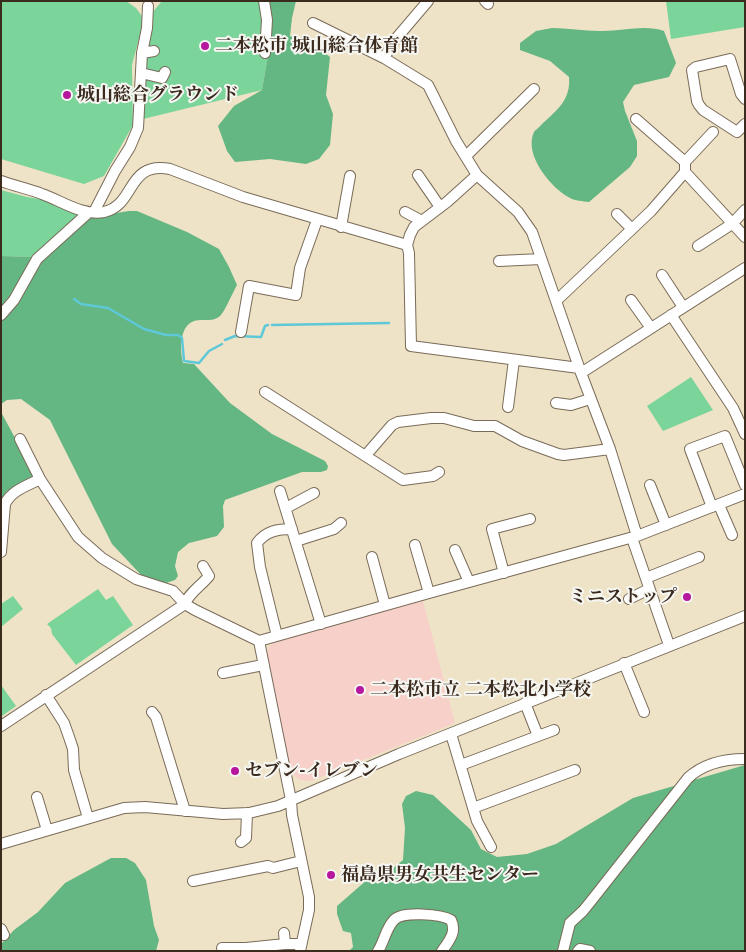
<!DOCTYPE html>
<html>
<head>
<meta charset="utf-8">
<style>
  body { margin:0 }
  #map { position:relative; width:746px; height:952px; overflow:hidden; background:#eee3c6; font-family:"Old Standard TT",serif }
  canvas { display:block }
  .frame { position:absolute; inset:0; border:2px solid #3b2a1e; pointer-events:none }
</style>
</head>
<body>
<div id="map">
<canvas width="746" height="952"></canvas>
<div class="frame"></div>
</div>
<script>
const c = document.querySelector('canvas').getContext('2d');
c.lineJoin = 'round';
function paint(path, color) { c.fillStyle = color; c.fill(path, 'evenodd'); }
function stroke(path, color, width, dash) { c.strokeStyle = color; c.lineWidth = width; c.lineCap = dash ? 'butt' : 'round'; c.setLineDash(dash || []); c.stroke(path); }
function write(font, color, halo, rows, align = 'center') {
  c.font = font + ' "Old Standard TT","Noto Serif JP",serif'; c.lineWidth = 4; c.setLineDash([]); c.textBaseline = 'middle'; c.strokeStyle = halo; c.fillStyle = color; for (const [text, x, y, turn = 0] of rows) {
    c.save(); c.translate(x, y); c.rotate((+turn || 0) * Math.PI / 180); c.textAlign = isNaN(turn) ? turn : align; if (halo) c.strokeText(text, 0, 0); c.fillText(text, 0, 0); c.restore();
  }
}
paint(new Path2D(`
  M423,601L455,723L311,781L300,780L291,773L267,657L268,648L275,641Z`), '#f7d0ca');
paint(new Path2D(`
  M1,1H126L136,8L144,19L132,65L133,125L104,176L84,184L1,159Z
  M162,1H268L270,44L262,90L139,120L151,14Z
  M666,1H745V27L671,39Z
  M1,190L27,197L47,200L77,213L78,217L34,257L1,256Z
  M691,377L713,410L663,431L647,406Z
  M98,589L106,600L113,596L133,625L76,665L52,634L51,628L47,624Z
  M13,596L23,609L1,627V604Z
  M1,685L16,706L2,716L1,715Z`), '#7bd49a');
paint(new Path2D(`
  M268,1H296L292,18L290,36L315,46L330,57L326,95L333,114L330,145L319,159L306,164L270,159L235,162L227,151L218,126L234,106L262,90L270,44Z
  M552,28C568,28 583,31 599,31C620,32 644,24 664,31L676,63L669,77L634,85L623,102L625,111L637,141V156L630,167L589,202C583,201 575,201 570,198C552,189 523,155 534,132C535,130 540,127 542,124C557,110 571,100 569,77L550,61L520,50V43L536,31Z
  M129,211H137L187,232L219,249L229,267L237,285C233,292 224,313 220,316C212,323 203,318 194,321C179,326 180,351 183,363L194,364L230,403L272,434L325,461L328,466L327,470L321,472H302L225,500L223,506L224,527L217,536L189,543L178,552L175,566L178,576L175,580L166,583L143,577L112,544L50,420L21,399L7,400L1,404V320L10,313L17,304L45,257L91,217Z
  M1,256L34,257L9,301L1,310Z
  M1,412L34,473L32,477L7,491L1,501Z
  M745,765V951H349L353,947L351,933L343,931L337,914V906L368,879L387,873L403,860L405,828L402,804L406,796L416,791L433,795L471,830L481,849L497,857L527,854L556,844L633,798Z
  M111,858H126L135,863L146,880L154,926L159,940L156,951H1V944L14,930L38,912L65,883Z`), '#64b682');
stroke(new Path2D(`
  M74,299L81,304L108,308L144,329L166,335H178L182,338L184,361L199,363L209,351L222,344
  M272,325L389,323
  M225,340L235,336L261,337L265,326L268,325`), '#5ec8d8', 2.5);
const minor = new Path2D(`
  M264,1L267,20L265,53
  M428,1L394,41L384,58L428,85L456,141L477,175L518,212L532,232L581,373L610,449L637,536
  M485,1L488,4
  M313,23L384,58
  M142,53L154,51
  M141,73L162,78L165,72
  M745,99L741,94L730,59L696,67L692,70L697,101L699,105L703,110L737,132L745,124
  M636,119L685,162V172
  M466,156L534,89
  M685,162L713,132
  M418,175L440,207
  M1,181C15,186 29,189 42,194C62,201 82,216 104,212C136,205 126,161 170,169L243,197L407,245L410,235L414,227L447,202L477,175
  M94,212L115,171L130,147L138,128L142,53L147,28L148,6
  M405,212L422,221
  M617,214L632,229
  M341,227L350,176
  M407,245L409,253L411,346L579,368
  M698,246L732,224L745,210
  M499,261L541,259
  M662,275L683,307
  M631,300L651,328
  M556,301L651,211L685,172L745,237
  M1,315L14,300L37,259L88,213
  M671,315L733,408L745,434
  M241,332L249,286L296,295L300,268L317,220
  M581,373L745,268
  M265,392L403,480L433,476L439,472
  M556,403L571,405L590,399
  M508,407L514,360
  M20,439L40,479
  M366,455L392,425L398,422L431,418H444L474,426H495L522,441L558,454L564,455L610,449
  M650,485L666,525
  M280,491L321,624
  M719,505L732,535
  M712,507L690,449L725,436L745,485
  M286,508L314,493
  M632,538L669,645
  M296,541L334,529L341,523
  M415,545L429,593
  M455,550L469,582
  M1,552L5,504C12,490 27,486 40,479L78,537L102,558L136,579L173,591L185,604L195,610L259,641L429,593L637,536L745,494
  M372,557L385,605
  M504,573L492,529L530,519
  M646,578L699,557
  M629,599L649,589
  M277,636L260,567L257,543C266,531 278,529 292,529
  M259,641L291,800L292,815L309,897V910L300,951
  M624,663L644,712
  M223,673L263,665
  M46,695L64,723L69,737L73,749L74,770L88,818
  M525,703L538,736
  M152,712L156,717L185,811
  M1,726L185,604C188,594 202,585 209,576L203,566
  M451,734L477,821L491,847
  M461,765L554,730
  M37,797L47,830
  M473,808L575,770
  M241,842L246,838L247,813
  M1,844L124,808L145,807L223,814L249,813L278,806L399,754L745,616
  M193,881L268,866L273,868L301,861
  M1,929L4,935
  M284,933L285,944
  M222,948H246L285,944H301
  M378,951C384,942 386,928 394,920C402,911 441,914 451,920C457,932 449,941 442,951
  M563,951L570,923L583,911L595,896L688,778C704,763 724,759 745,759
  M578,951L580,949L590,951`);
stroke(minor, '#7a6b59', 12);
stroke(minor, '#fff', 10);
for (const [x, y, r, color] of [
  [205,46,5,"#b5179e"],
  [67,95,5,"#b5179e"],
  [687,597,5,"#b5179e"],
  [360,690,5,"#b5179e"],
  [235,771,5,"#b5179e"],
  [331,875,5,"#b5179e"]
]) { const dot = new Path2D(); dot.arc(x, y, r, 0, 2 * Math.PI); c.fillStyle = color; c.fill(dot); stroke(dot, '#f6f6f2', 2); }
write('bold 18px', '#3b2a1e', '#f6f6f2', [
  ["二本松市 城山総合体育館",215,46],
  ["城山総合グラウンド",77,95],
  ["ミニストップ",677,597,"right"],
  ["二本松市立 二本松北小学校",370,690],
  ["セブン-イレブン",245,771],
  ["福島県男女共生センター",341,875]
], 'left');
</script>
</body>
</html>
